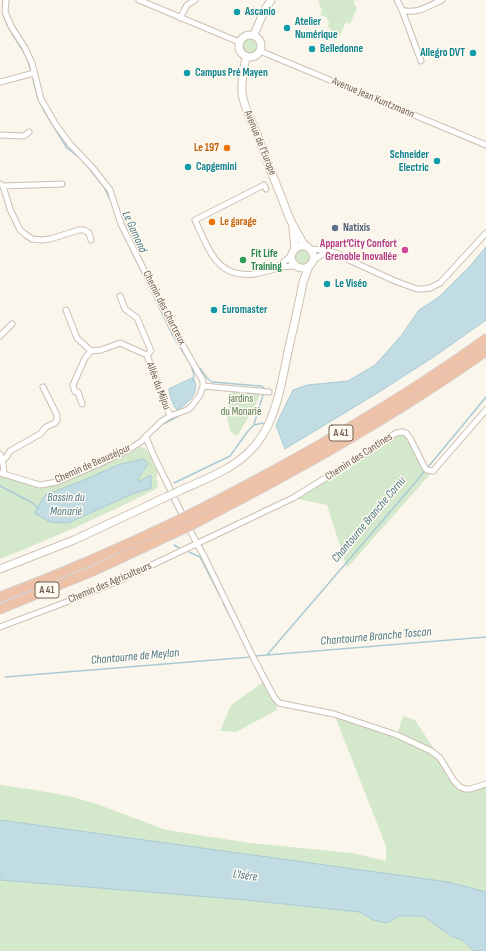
<!DOCTYPE html>
<html>
<head>
<meta charset="utf-8">
<style>
  body { margin:0 }
  canvas { display:block; background:#fbf6ec }
</style>
</head>
<body>
<canvas width="486" height="951"></canvas>
<script>
const c = document.querySelector('canvas').getContext('2d');
c.lineJoin = 'round';
function paint(path, color) { c.fillStyle = color; c.fill(path, 'evenodd'); }
function stroke(path, color, width, dash) { c.strokeStyle = color; c.lineWidth = width; c.lineCap = dash ? 'butt' : 'round'; c.setLineDash(dash || []); c.stroke(path); }
function write(font, color, halo, rows, align = 'center') {
  c.font = font + ' "Sofia Sans Condensed",sans-serif'; c.lineWidth = 3; c.setLineDash([]); c.textBaseline = 'middle'; c.strokeStyle = halo; c.fillStyle = color; for (const [text, x, y, turn = 0] of rows) {
    c.save(); c.translate(x, y); c.rotate((+turn || 0) * Math.PI / 180); c.textAlign = isNaN(turn) ? turn : align; if (halo) c.strokeText(text, 0, 0); c.fillText(text, 0, 0); c.restore();
  }
}
paint(new Path2D(`
  M318,0H354V4L357,8L350,24L346,22L339,37L329,33L331,28L328,27L329,23L327,18L320,15L322,11Z
  M242 47a8 8 0 1 1 16 0a8 8 0 1 1-16 0Z
  M295 257a7 7 0 1 1 14 0a7 7 0 1 1-14 0Z
  M231,391L260,394L253,410L237,436L230,431L227,417Z
  M396,433H406L422,463L433,471L347,568L327,505L293,498Z
  M139,447H142L146,449L158,471L156,478L158,486L156,489C105,515 53,538 0,559V477L44,487L55,485Z
  M265,681L274,697L277,710L236,732L220,731L231,705Z
  M334,714L397,735L403,716L415,720L440,758L454,781L465,789L486,784V892L448,882L0,820V785L29,789L69,796L97,804L163,829L179,832L250,843L352,853L386,861V846Z
  M0,880L247,900L349,911L360,912L373,920L387,923L399,916H423L451,936L464,941L474,951H0Z`), '#d4e8cb');
const water = new Path2D(`
  M486,247V320L438,354L379,392L285,449L276,425L293,390L307,385L348,381L375,365L401,336L419,310L439,297L471,265Z
  M193,378C202,391 188,404 177,410C173,405 169,395 169,389Z
  M144,459L148,464L142,472L138,479L140,481L151,475V488L132,494L68,523L50,522L34,513L45,495L82,481L118,465Z
  M0,820L448,882L486,892V951H474L464,941L451,936L423,916H399L387,923L373,920L360,912L349,911L247,900L0,880Z`);
paint(water, '#c1dce3');
stroke(water, '#a9cad4', 1);
stroke(new Path2D(`
  M3,10V0
  M3,14C7,29 18,42 26,56C28,60 29,66 31,71
  M33,79L38,99L44,111L67,148L80,158L89,168
  M91,171L104,187L113,206
  M130,248L157,303
  M158,305L172,334L191,365L194,375L193,380
  M200,368L207,378L212,382L260,386L263,387L264,389
  M254,424L263,395
  M156,430L161,425L177,417
  M174,483L230,456L248,431L254,425L263,423
  M0,486L31,502L38,508
  M174,545L181,549
  M189,552L200,557L220,596
  M223,603L237,629
  M267,655L414,484L486,397
  M255,656L486,637
  M5,677L251,657`), '#a9cad4', 1.5);
const street = new Path2D(`
  M139,0L239,42
  M397,0L402,10L421,61
  M402,10C416,15 430,5 442,0
  M180,18L187,5L195,0
  M260,51L486,145
  M0,82L34,73
  M0,135L24,136L29,132
  M0,184L3,186L10,209L20,230L26,235L32,239L42,240L50,239L79,230H84L89,233L91,240
  M3,186L62,184
  M266,189L264,185L195,220C205,241 214,272 241,274C245,274 250,275 254,274C268,272 281,265 296,266
  M310,249L325,250L339,254L351,261L395,281L417,289H423L430,288L440,283L486,233
  M313,261L321,255L331,252
  M279,266L292,255
  M120,296L125,309L137,318L151,351L147,355
  M66,310L77,338L91,351
  M0,336L12,324
  M203,386L269,392
  M82,404L78,392H75L73,385L85,358L91,351L101,350L120,343L147,355L170,416
  M146,436C151,453 161,470 169,487C180,510 191,534 204,556L254,659L274,697L279,703L334,714L397,735L431,751L440,758L454,781L460,787L465,789H470L486,784
  M0,454L3,464L4,474
  M3,460L7,456L10,451L40,434L46,427L55,423L57,420V415L43,387
  M0,473L40,485L57,482L101,463L128,450L142,441L146,436L162,421L170,416L187,410L192,406L200,395L203,386V381L171,324L121,224L110,190L92,167L70,144L56,125L41,99L32,63L25,48L11,26L5,12L6,0
  M0,627L56,606L116,582L293,498L374,448L396,433L402,432L406,433L410,438L425,468L427,470L433,471L486,410`);
const secondary = new Path2D(`
  M239 46a11 11 0 1 1 22 0a11 11 0 1 1-22 0Z
  M254,35L264,11L271,0
  M246,57C244,68 241,81 242,93C244,109 253,124 259,139C266,158 273,177 281,196C285,206 288,217 294,227C297,232 300,238 303,243C306,247 312,249 313,254C316,264 305,272 296,266C285,258 295,242 308,247
  M293,228L295,249
  M179,491C203,480 229,471 248,453C277,426 281,383 289,347C294,325 299,304 303,282L309,266
  M0,569L74,540L166,497`);
const highway = new Path2D(`
  M189,515C292,463 392,407 486,339
  M193,524C294,472 393,417 486,351
  M0,597C61,574 121,548 179,520
  M0,609L93,571L185,528`);
stroke(street, '#ccbfb2', 7);
stroke(secondary, '#cfc0b0', 9);
stroke(highway, '#d8d2ce', 11);
stroke(street, '#fff', 5);
stroke(secondary, '#fff', 7);
stroke(highway, '#eec1a9', 9);
const secondaryBridge = new Path2D(`
  M166,497L179,491`);
const highwayBridge = new Path2D(`
  M179,520L189,515
  M185,528L193,524`);
stroke(secondaryBridge, '#cfc0b0', 9, []);
stroke(highwayBridge, '#d8d2ce', 11, []);
stroke(secondaryBridge, '#fff', 7);
stroke(highwayBridge, '#eec1a9', 9);
for (const [x, y, r, color] of [
  [237,12,4,"#0f9aa8"],
  [287,28,4,"#0f9aa8"],
  [312,49,4,"#0f9aa8"],
  [473,53,4,"#0f9aa8"],
  [187,73,4,"#0f9aa8"],
  [227,148,4,"#e8710a"],
  [437,161,4,"#0f9aa8"],
  [188,167,4,"#0f9aa8"],
  [212,222,4,"#e8710a"],
  [335,228,4,"#5c6f8a"],
  [405,250,4,"#d1479c"],
  [243,260,4,"#2e9e5b"],
  [327,284,4,"#0f9aa8"],
  [214,310,4,"#0f9aa8"]
]) { const dot = new Path2D(); dot.arc(x, y, r, 0, 2 * Math.PI); c.fillStyle = color; c.fill(dot); stroke(dot, '#fefaf2', 1.5); }
for (const [x, y, w] of [
  [341,433,24],
  [47,590,24]
]) { const box = new Path2D(); box.roundRect(x - w / 2, y - 8, w, 16, 3); c.fillStyle = '#fefaf2'; c.fill(box); stroke(box, '#746051', 1); }
write('bold 10px', '#746051', null, [
  ["A 41",341,433],
  ["A 41",47,590]
]);
write('bold 11px', '#0d838f', '#fefaf2', [
  ["Ascanio",245,12],
  ["Atelier",295,22],
  ["Numérique",295,35],
  ["Belledonne",320,49],
  ["Allegro DVT",465,53,"right"],
  ["Campus Pré Mayen",195,73],
  ["Schneider",429,155,"right"],
  ["Electric",429,168,"right"],
  ["Capgemini",196,167],
  ["Le Viséo",335,284],
  ["Euromaster",222,310]
], 'left');
write('11px', '#746051', '#fefaf2', [
  ["Avenue Jean Kuntzmann",373,98,23],
  ["Avenue de l'Europe",260,143,68],
  ["Chemin des Chartreux",164,308,63],
  ["Allée du Mijou",158,386,69],
  ["Chemin des Cantines",359,457,-33],
  ["Chemin de Beauséjour",93,464,-24],
  ["Chemin des Agriculteurs",110,583,-23]
]);
write('bold 11px', '#c56008', '#fefaf2', [
  ["Le 197",219,148],
  ["Le garage",220,222,"left"]
], 'right');
write('bold 11px', '#4e5e75', '#fefaf2', [
  ["Natixis",343,228]
], 'left');
write('bold 11px', '#b23c85', '#fefaf2', [
  ["Appart'City Confort",397,244],
  ["Grenoble Inovallée",397,257]
], 'right');
write('bold 11px', '#27864d', '#fefaf2', [
  ["Fit Life",251,254],
  ["Training",251,267]
], 'left');
write('11px', '#54784a', '#fefaf2', [
  ["jardins",241,399],
  ["du Monariè",241,412]
]);
write('italic 12px', '#4c7785', '#fefaf2', [
  ["Le Gamond",134,232,66],
  ["Bassin du",66,498],
  ["Monarié",66,512],
  ["Chantourne Branche Cornu",369,520,-50],
  ["Chantourne Branche Toscan",376,637,-5],
  ["Chantourne de Meylan",135,657,-5],
  ["L'Isère",245,876,8]
]);
</script>
</body>
</html>
